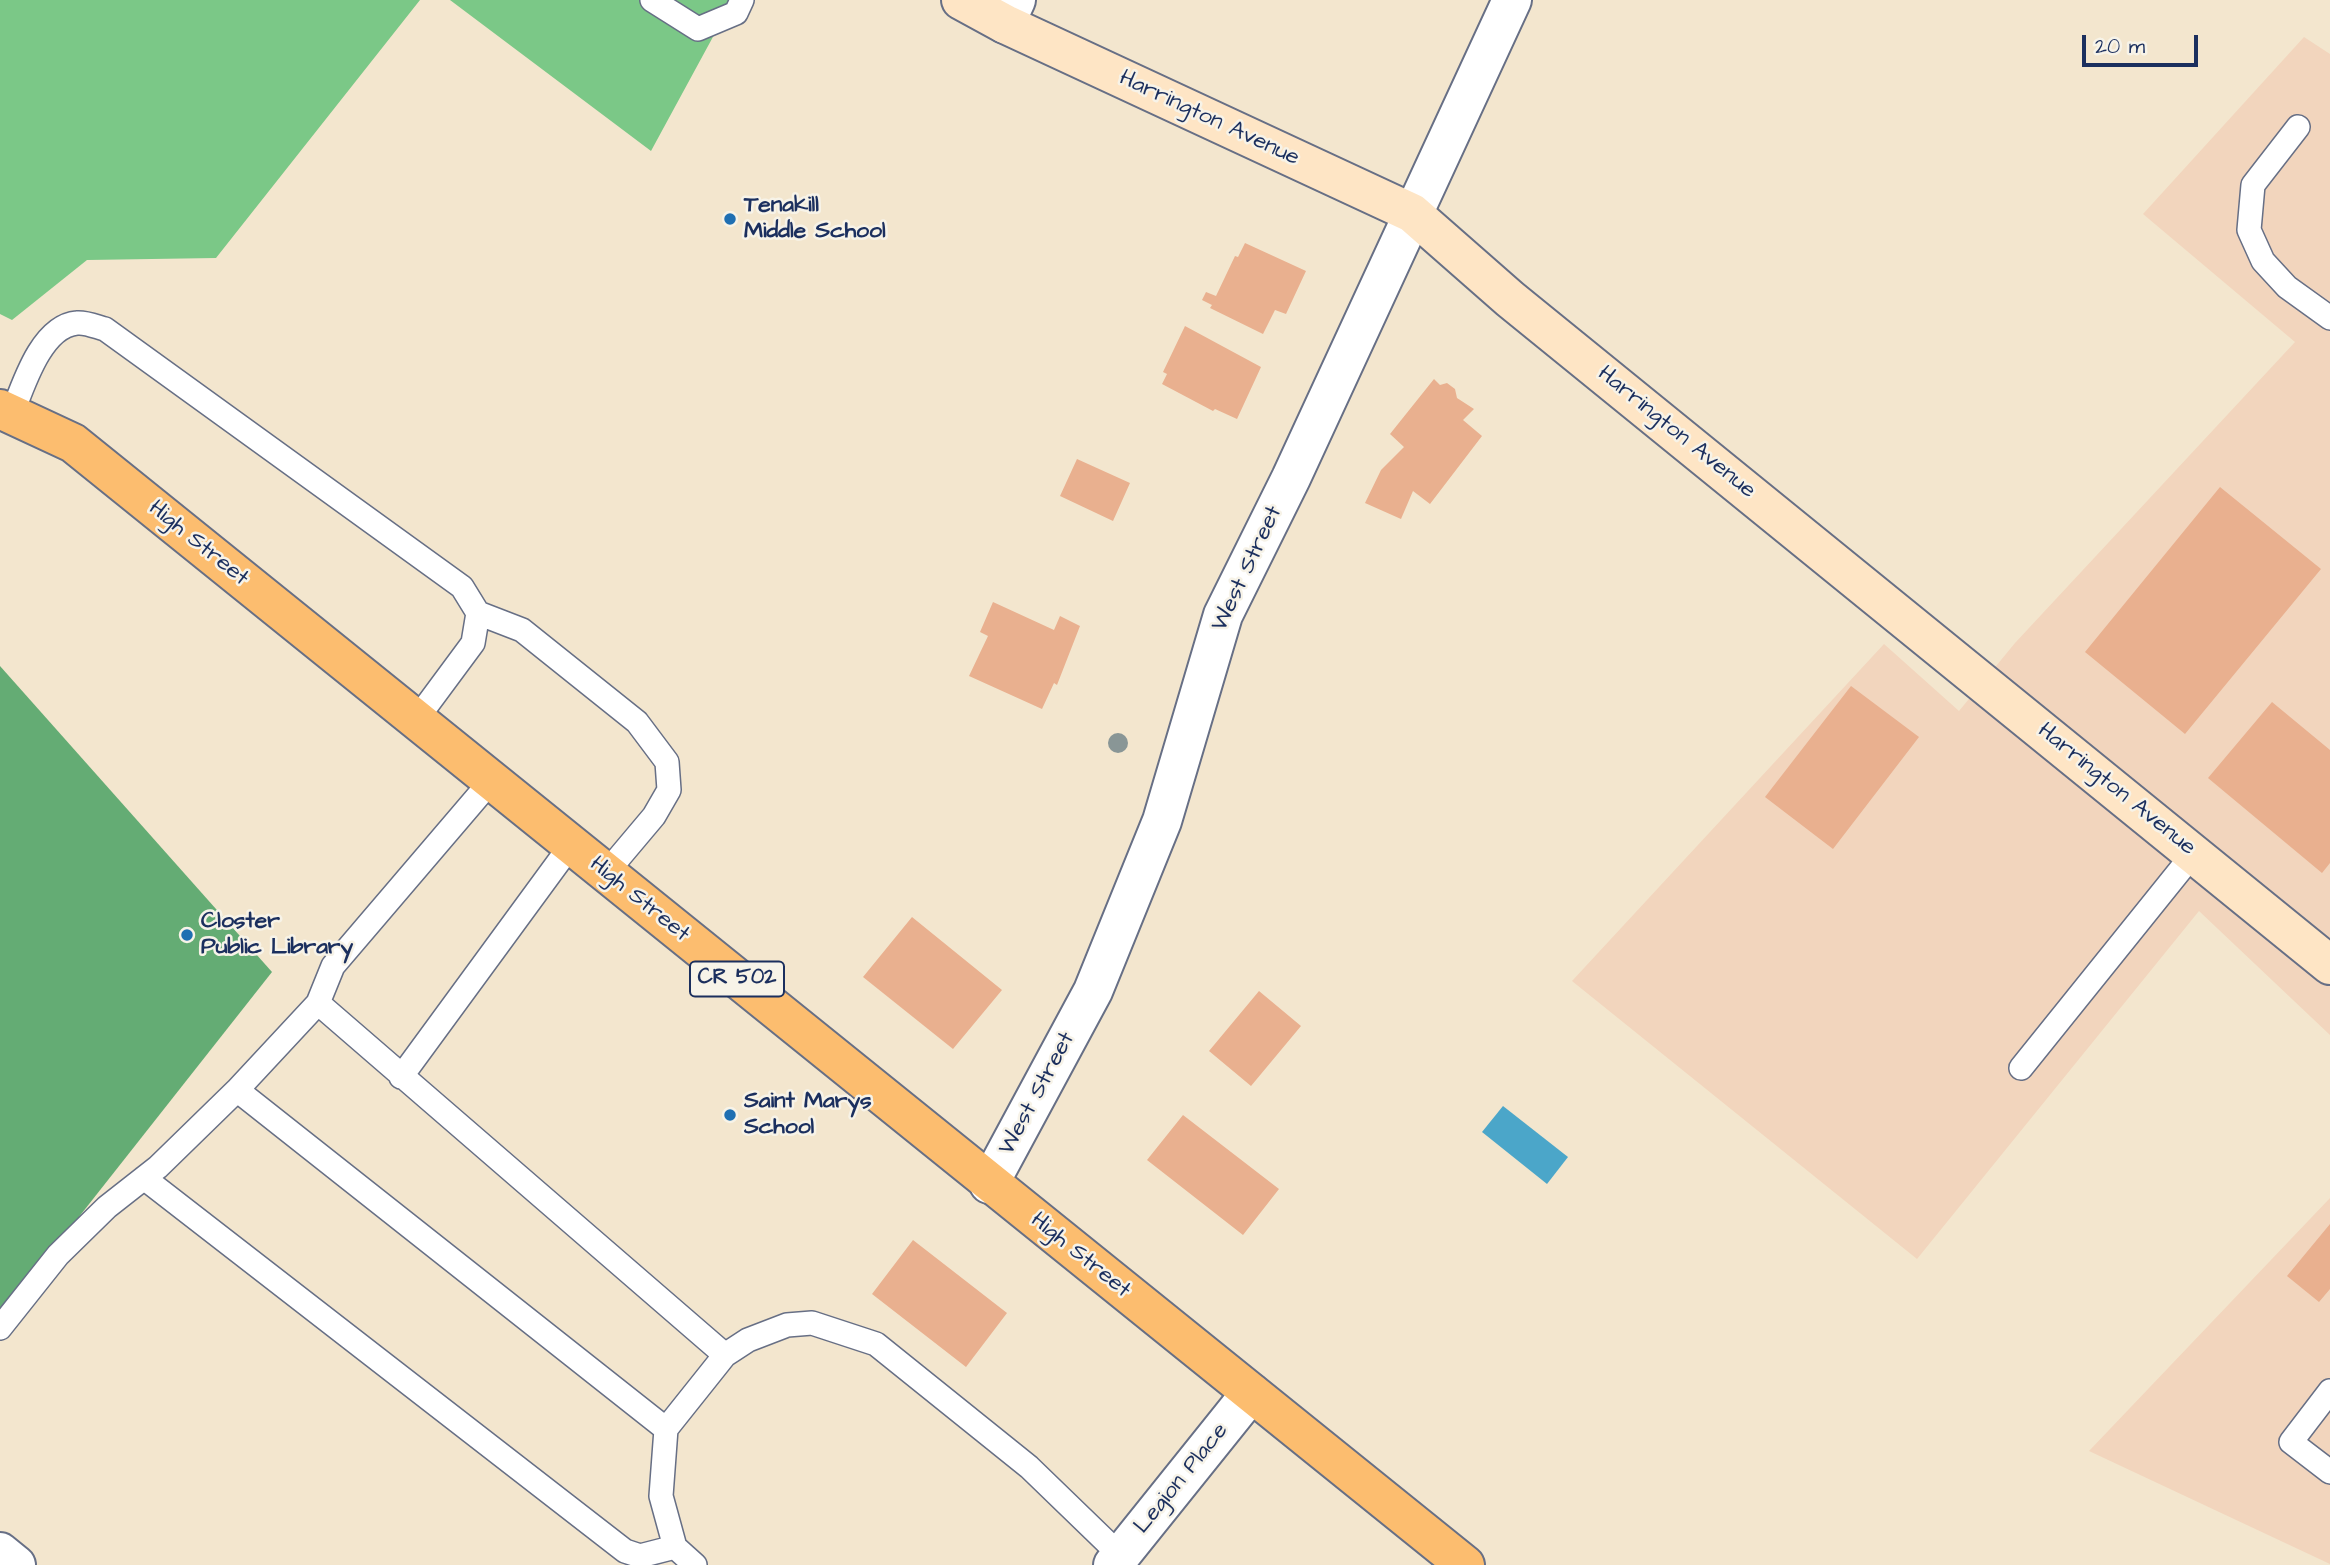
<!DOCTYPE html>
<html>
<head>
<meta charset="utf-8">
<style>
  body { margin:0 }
  #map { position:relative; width:2330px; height:1565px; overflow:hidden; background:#f3e6ce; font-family:"Architects Daughter",sans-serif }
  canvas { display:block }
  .scale { position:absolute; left:2082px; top:35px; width:116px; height:32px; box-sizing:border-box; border:4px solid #1b2f5e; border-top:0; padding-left:9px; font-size:21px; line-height:24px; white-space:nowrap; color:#1b2f5e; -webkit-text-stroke:5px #f7f3e8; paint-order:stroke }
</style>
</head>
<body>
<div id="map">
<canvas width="2330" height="1565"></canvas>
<div class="scale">20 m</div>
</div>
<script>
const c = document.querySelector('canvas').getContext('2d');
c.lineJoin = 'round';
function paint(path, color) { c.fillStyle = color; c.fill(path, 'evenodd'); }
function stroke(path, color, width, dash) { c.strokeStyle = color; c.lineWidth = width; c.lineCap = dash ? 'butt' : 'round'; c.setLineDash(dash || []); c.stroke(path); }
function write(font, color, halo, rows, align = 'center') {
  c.font = font + ' "Architects Daughter",sans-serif'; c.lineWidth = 5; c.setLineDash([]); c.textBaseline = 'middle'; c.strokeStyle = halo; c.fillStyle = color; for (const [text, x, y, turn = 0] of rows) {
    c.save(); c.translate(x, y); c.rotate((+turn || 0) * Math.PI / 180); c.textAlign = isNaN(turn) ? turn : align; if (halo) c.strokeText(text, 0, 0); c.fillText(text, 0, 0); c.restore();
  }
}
paint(new Path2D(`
  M2304,37L2330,54V1035L2199,911L1917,1259L1572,981L1884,644L1959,711L2015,643L2295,342L2143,214Z
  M2330,1198V1564L2089,1451Z`), '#f2d5bd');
paint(new Path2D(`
  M0,0H420L216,258L87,260L12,320L0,314Z
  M450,0H733L651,151Z`), '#7bc887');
paint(new Path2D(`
  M0,666L272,972L0,1317Z`), '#64ac74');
paint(new Path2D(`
  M1503,1106L1568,1157L1547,1184L1482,1132Z`), '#4ba6c9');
paint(new Path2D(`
  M1245,243L1306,271L1286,314L1275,310L1263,334L1210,308L1212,305L1202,300L1206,292L1216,296L1235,256L1238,257Z
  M1185,326L1261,367L1237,419L1215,409L1213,411L1162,384L1167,374L1163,372Z
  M1434,379L1440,385L1447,383L1455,389L1457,398L1474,409L1463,420L1482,436L1430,504L1413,491L1401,519L1365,503L1381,470L1404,447L1390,434Z
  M1077,459L1130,483L1113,521L1060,496Z
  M2220,487L2321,569L2185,734L2085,652Z
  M993,602L1054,630L1060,616L1080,626L1057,685L1054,683L1042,709L969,676L988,636L980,632Z
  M1851,686L1919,737L1833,849L1765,797Z
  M2272,702L2330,750V863L2322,873L2208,778Z
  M912,917L1002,990L953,1049L863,977Z
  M1259,991L1301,1026L1251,1086L1209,1051Z
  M1183,1115L1279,1189L1243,1235L1147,1160Z
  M2330,1224V1289L2319,1302L2287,1276Z
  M913,1240L1007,1313L966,1367L872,1294Z`), '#e9b08f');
const lane = new Path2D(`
  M652,0L698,29L736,13L742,0
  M2298,127L2253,185L2249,230L2263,261L2287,287L2330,318
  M12,414C23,386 41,326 77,323C86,322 97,327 105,329L462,587L478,613L473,643L416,720
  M478,613L522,630L637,722L667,762L669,790L654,816L606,873
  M318,1003L725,1355
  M2021,1068L2194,853
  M401,1077L571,845
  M237,1090L318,1003L333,966L491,781
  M144,1178L625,1551L640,1556L675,1547
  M0,1328L58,1255L107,1207L158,1167L237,1090L666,1429
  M2330,1391L2291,1442L2330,1472
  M695,1565L675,1547L661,1496L666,1429L725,1355L748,1340L787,1325L812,1323L876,1344L1029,1467L1121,1556`);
const street = new Path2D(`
  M1005,24L1016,0
  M989,1184L1093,991L1162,821L1223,615L1291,478L1512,0
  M0,1552L16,1565
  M1113,1565L1251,1393`);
const secondary = new Path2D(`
  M961,0L1005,24L1412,213L1510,299L2330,965`);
const primary = new Path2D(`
  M0,409L73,443L1465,1565`);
stroke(lane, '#676f85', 26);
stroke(street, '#676f85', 42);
stroke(secondary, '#676f85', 42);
stroke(primary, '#676f85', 42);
stroke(lane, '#fff', 23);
stroke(street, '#fff', 38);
stroke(secondary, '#fee5c5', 38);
stroke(primary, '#fcbd6f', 38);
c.fillStyle = '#899696';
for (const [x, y] of [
  [1118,743]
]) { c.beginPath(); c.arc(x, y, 10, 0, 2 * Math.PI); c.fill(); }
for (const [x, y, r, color] of [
  [730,219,7,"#1f6fb2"],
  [187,935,7,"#1f6fb2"],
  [730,1115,7,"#1f6fb2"]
]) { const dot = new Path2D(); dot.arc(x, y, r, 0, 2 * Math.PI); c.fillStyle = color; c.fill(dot); stroke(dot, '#f7f3e8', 2.5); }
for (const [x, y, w] of [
  [737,979,94]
]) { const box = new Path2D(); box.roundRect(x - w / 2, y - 17.5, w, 35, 5); c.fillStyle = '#f7f3e8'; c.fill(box); stroke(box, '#1b2f5e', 2); }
write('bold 21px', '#1b2f5e', null, [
  ["CR 502",737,979]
]);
write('23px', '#1b2f5e', '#f7f3e8', [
  ["Harrington Avenue",1209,119,25],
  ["Harrington Avenue",1676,433,39],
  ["High Street",198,544,39],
  ["West Street",1248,569,-65],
  ["Harrington Avenue",2116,790,39],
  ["High Street",639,900,39],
  ["West Street",1038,1094,-62],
  ["High Street",1080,1256,39],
  ["Legion Place",1182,1479,-51]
]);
write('bold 23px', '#1b2f5e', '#f7f3e8', [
  ["Tenakill",744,206],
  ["Middle School",744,232],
  ["Closter",201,922],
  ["Public Library",201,948],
  ["Saint Marys",744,1102],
  ["School",744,1128]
], 'left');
</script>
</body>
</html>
